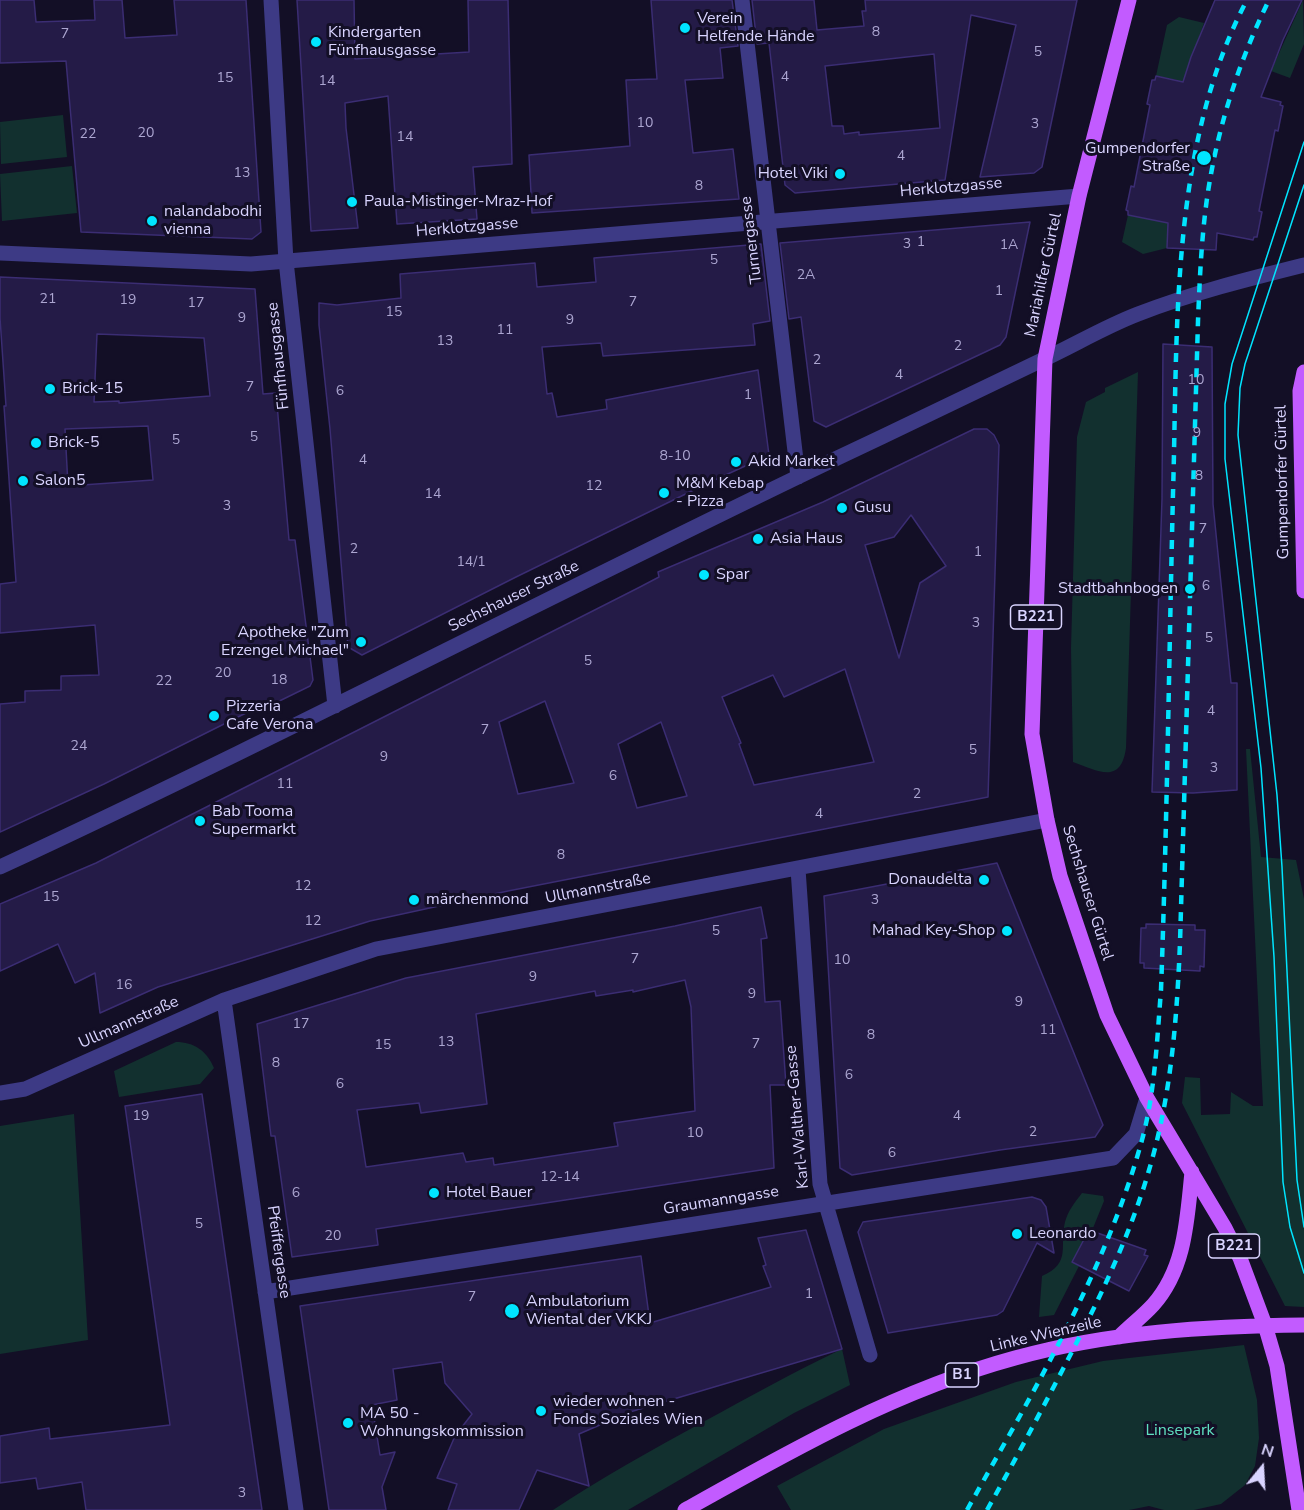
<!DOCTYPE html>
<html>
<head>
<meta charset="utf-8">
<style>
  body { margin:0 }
  #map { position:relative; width:1304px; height:1510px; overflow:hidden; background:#130f26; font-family:"Nunito Sans",sans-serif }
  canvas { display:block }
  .north { position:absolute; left:1232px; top:1438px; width:60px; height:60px; -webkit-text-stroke:4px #130f26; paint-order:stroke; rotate:18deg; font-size:16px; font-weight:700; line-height:24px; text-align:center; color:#d9d4ff }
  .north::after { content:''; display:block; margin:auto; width:21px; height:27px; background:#d9d4ff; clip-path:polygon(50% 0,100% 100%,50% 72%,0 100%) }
</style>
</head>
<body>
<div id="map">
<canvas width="1304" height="1510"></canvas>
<div class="north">N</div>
</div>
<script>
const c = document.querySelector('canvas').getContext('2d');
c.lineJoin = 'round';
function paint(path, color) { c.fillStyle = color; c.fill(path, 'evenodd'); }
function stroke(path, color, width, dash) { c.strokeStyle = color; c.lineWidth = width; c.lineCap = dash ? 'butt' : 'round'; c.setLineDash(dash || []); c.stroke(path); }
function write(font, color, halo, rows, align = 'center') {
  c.font = font + ' "Nunito Sans",sans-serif'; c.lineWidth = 6; c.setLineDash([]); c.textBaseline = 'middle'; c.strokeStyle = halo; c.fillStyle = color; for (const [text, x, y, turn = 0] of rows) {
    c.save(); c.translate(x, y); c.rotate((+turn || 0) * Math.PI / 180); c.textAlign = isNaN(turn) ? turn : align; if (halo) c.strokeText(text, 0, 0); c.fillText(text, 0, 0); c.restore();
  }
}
paint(new Path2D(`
  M1303,0L1304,44L1290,78L1271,71Z
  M1179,17L1204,23L1182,86L1177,80L1156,76L1167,25Z
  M63,115L67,157L1,164L0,122Z
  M72,166L77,213L2,221L0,174Z
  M1128,215L1148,219H1168L1167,248L1143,254L1122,242Z
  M1138,372L1126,748C1121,785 1098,771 1073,762L1071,648L1077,437L1086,402L1105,392V388Z
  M1246,749H1250L1261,857L1296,860L1304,899V1307L1285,1306L1182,1103L1185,1077L1200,1078L1201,1115L1230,1114L1231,1092L1253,1106H1263Z
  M176,1042C194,1042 207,1051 214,1068L200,1084L119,1097L114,1071Z
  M74,1114L88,1340L0,1354V1126Z
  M1082,1193L1103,1196L1104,1201L1091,1233L1088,1232L1072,1262L1079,1266L1054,1315L1039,1317L1042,1276C1072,1263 1059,1246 1065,1222C1068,1211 1075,1202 1082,1193Z
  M1244,1345L1257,1400L1259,1438L1255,1466L1245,1485L1221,1504L1194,1510H1164L1149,1506L1129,1510H791L777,1486L884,1429L1016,1382L1103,1361Z
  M842,1349L850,1385L794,1413L628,1510H553C601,1478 652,1450 703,1422C749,1397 794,1372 842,1349Z`), '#12302f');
const building = new Path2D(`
  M0,0H34L36,22L95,20L94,0H122L125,38L177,35L174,0H246L261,232L252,239L81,232L66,61L0,63Z
  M297,0H354L355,59L469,52L468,0H508L512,164L473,167L477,219L397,224L388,96L345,103L346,128L358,228L311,231Z
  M651,0H732L738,46L720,48L723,78L685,80L693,153L733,149L739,199L532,213L529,155L630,146L626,80L657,79Z
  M752,0H814L817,30L864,26L862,11H866L865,0H1077L1042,167L1034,173L980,177L1016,25L971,15L945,180L795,193L785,185L769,43L757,44ZM934,54L940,128L859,135V132L844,134L843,126H832L825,66Z
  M1215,0H1302L1283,40L1261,97L1281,102L1280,105L1283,106L1278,131L1275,130L1259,211L1262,212L1257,237H1254L1253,240L1217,233L1216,250L1167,248L1168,223L1128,215V211L1126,210L1131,186L1134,187L1150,105L1147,104L1152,80H1155L1156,76L1183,82L1191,57Z
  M1030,222L1006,337L1000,345L826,427L814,421L801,317L789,319L780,243Z
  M761,244L770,321L753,324L755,345L603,356L601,343L542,347L547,394L552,393L557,417L607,409L606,400L758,370L769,455L704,485L516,577L362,655L348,647L330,429L319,325V303L337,305L401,298L400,274L535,263L537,287L596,282L594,258Z
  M0,277L255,289L263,394L276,393L289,540H295L313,680L310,686L257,712L256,708L104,784L0,832V704L25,702V691L61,690V676L99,675L95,625L0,633V584L16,582L4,406H6L0,318ZM97,334L204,338L210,396L119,403V401L94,402ZM148,426L153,480L68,486L65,429Z
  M1163,344L1212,347L1213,504L1231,683H1237V790L1193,793L1152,792L1162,499Z
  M974,429H987L994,435L999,445L988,797L508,891L370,921L158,987L100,1013L95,973L75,983L58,944L0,971V904L96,863L163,829L640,587L659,577L658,572L823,502ZM911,515L946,566L920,583L899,658L865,545L894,537ZM845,669L874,762L754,785L739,744L741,743L722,697L773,675L784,697ZM545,701L574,783L518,794L499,722ZM661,722L687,796L637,808L618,744Z
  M997,863L1103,1125L1095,1137L1000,1150L852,1175L840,1168L824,896Z
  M761,907L767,938L761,939L765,1002L780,1001L786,1085H770L774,1168L376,1229L378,1245L292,1257L275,1136H271L257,1024L406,978L675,926ZM685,980L691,1007L695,1111L614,1123L618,1146L494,1165L493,1158L466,1162L463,1153L366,1167L357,1110L419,1103L421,1113L487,1104L476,1014L595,991L596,996L633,990V992Z
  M1146,924L1195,925V930H1205L1204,967L1200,966V971L1144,968V963H1140L1141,928H1146Z
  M202,1094L262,1510H86L82,1482L38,1489L36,1478L0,1483V1436L49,1428L50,1439L170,1425L125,1106Z
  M1032,1197L1041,1200L1046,1207L1054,1253L1037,1243L1003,1311L997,1315L888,1333L858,1232L863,1222Z
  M806,1230L842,1349L630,1412L579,1434L589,1486L537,1470L519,1510H448L457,1484L437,1478L455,1436L472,1414L445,1383L442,1362L393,1369L397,1400L372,1405L380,1455L395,1452L382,1487L386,1510H329L300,1306L641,1256L650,1323L771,1287L763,1266L766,1265L758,1238Z
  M1089,1230L1146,1250L1144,1255L1148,1256L1129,1291L1072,1262Z`);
paint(building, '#241b47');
stroke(building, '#3b2d73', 1.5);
stroke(new Path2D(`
  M271,0L286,261L335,706
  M742,0L798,477
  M0,253L251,264L1079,196
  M0,867C280,737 553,594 831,461C901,428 971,394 1040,361C1073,346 1104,327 1138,314C1192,293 1248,279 1304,265
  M798,869L820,1184L870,1355
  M224,1000L296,1510
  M0,1093L25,1089L224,1000L376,949L1047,820
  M265,1292L1113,1158L1136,1134L1147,1098`), '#3d3a85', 15);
stroke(new Path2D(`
  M1129,0L1079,196L1045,359L1032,734L1047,820L1060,876L1107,1015L1147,1098L1225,1228L1240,1258L1265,1325L1277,1366L1299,1510
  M1304,372L1300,391L1304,591
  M1119,1337C1130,1326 1143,1316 1153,1305C1186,1268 1187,1218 1192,1172
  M685,1510C790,1451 897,1390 1015,1358C1109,1332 1207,1326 1304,1325`), '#c25bff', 15);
stroke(new Path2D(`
  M1304,142L1232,364L1225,404V459L1261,768L1274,957L1283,1182L1290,1227L1304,1273
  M1304,185L1245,364L1240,388L1238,435L1277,795L1282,867L1297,1180L1304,1227`), '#00e5ff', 1.5);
stroke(new Path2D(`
  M967,1510C1033,1392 1106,1271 1142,1140C1155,1092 1157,1040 1161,990C1167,825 1169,659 1173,493C1178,331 1169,147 1247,0
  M987,1510C1013,1464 1038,1417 1063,1369C1099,1300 1133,1231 1153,1156C1172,1086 1177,1014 1180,943L1198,321C1200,272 1202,222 1211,174C1222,114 1242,55 1269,0`), '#00e5ff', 4.5, [9, 8]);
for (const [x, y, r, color] of [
  [685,28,6,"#00e5ff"],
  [316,42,6,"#00e5ff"],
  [1204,158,8,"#00e5ff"],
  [840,174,6,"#00e5ff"],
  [352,202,6,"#00e5ff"],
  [152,221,6,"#00e5ff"],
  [50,389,6,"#00e5ff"],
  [36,443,6,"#00e5ff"],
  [736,462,6,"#00e5ff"],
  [23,481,6,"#00e5ff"],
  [664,493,6,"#00e5ff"],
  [842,508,6,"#00e5ff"],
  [758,539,6,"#00e5ff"],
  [704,575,6,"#00e5ff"],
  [1190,589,6,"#00e5ff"],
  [361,642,6,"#00e5ff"],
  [214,716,6,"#00e5ff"],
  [200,821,6,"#00e5ff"],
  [984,880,6,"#00e5ff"],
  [414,900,6,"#00e5ff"],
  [1007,931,6,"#00e5ff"],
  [434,1193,6,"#00e5ff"],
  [1017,1234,6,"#00e5ff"],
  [512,1311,8,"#00e5ff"],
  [541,1411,6,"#00e5ff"],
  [348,1423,6,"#00e5ff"]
]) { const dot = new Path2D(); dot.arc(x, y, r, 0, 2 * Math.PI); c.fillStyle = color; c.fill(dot); stroke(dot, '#130f26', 2); }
write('14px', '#aca6d1', null, [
  ["8",876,33],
  ["7",65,35],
  ["5",1038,53],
  ["4",785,78],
  ["15",225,79],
  ["14",327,82],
  ["10",645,124],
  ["3",1035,125],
  ["20",146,134],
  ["22",88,135],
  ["14",405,138],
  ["4",901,157],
  ["13",242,174],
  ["8",699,187],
  ["1",921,243],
  ["3",907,245],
  ["1A",1009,246],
  ["5",714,261],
  ["2A",806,276],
  ["1",999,292],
  ["21",48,300],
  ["19",128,301],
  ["7",633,303],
  ["17",196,304],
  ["15",394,313],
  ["9",242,319],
  ["9",570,321],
  ["11",505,331],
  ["13",445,342],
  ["2",958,347],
  ["2",817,361],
  ["4",899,376],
  ["10",1196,381],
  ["7",250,388],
  ["6",340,392],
  ["1",748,396],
  ["9",1197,434],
  ["5",254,438],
  ["5",176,441],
  ["8-10",675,457],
  ["4",363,461],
  ["8",1199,477],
  ["12",594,487],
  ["14",433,495],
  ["3",227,507],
  ["7",1203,530],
  ["2",354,550],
  ["1",978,553],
  ["14/1",471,563],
  ["6",1206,587],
  ["3",976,624],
  ["5",1209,639],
  ["5",588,662],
  ["20",223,674],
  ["18",279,681],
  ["22",164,682],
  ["4",1211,712],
  ["7",485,731],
  ["24",79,747],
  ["5",973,751],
  ["9",384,758],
  ["3",1214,769],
  ["6",613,777],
  ["11",285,785],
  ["2",917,795],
  ["4",819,815],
  ["8",561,856],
  ["12",303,887],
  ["15",51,898],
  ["3",875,901],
  ["12",313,922],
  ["5",716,932],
  ["7",635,960],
  ["10",842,961],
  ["9",533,978],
  ["16",124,986],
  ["9",752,995],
  ["9",1019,1003],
  ["17",301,1025],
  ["11",1048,1031],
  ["8",871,1036],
  ["13",446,1043],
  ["7",756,1045],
  ["15",383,1046],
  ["8",276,1064],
  ["6",849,1076],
  ["6",340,1085],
  ["19",141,1117],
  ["4",957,1117],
  ["2",1033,1133],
  ["10",695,1134],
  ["6",892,1154],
  ["12-14",560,1178],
  ["6",296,1194],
  ["5",199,1225],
  ["20",333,1237],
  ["1",809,1295],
  ["7",472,1298],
  ["3",242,1494]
]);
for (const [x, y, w] of [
  [1036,617,51],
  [1234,1246,51],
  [962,1375,33]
]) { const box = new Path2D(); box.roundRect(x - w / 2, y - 12, w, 24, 4.5); c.fillStyle = '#130f26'; c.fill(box); stroke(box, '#d9d4ff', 1.5); }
write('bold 15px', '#d9d4ff', null, [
  ["B221",1036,617],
  ["B221",1234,1246],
  ["B1",962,1375]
]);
write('16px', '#d9d4ff', '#130f26', [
  ["Verein",697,19],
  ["Helfende Hände",697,37],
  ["Kindergarten",328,33],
  ["Fünfhausgasse",328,51],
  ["Gumpendorfer",1190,149,"right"],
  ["Straße",1190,167,"right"],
  ["Hotel Viki",828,174,"right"],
  ["Paula-Mistinger-Mraz-Hof",364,202],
  ["nalandabodhi",164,212],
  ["vienna",164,230],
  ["Brick-15",62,389],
  ["Brick-5",48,443],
  ["Akid Market",748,462],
  ["Salon5",35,481],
  ["M&M Kebap",676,484],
  ["- Pizza",676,502],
  ["Gusu",854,508],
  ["Asia Haus",770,539],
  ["Spar",716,575],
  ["Stadtbahnbogen",1178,589,"right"],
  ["Apotheke \"Zum",349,633,"right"],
  ["Erzengel Michael\"",349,651,"right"],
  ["Pizzeria",226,707],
  ["Cafe Verona",226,725],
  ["Bab Tooma",212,812],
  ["Supermarkt",212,830],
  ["Donaudelta",972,880,"right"],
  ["märchenmond",426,900],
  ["Mahad Key-Shop",995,931,"right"],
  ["Hotel Bauer",446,1193],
  ["Leonardo",1029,1234],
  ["Ambulatorium",526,1302],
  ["Wiental der VKKJ",526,1320],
  ["wieder wohnen -",553,1402],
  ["Fonds Soziales Wien",553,1420],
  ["MA 50 -",360,1414],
  ["Wohnungskommission",360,1432]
], 'left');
write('16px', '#d9d4ff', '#130f26', [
  ["Herklotzgasse",951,188,-5],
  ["Herklotzgasse",467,228,-5],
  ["Turnergasse",752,240,-97],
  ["Mariahilfer Gürtel",1044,275,-78],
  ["Fünfhausgasse",279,356,-96],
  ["Gumpendorfer Gürtel",1283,482,-91],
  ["Sechshauser Straße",514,597,-26],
  ["Ullmannstraße",598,889,-11],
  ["Sechshauser Gürtel",1087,893,73],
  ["Ullmannstraße",129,1023,-24],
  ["Karl-Walther-Gasse",798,1117,-95],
  ["Graumanngasse",721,1201,-9],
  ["Pfeiffergasse",278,1252,82],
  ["Linke Wienzeile",1046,1335,-13]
]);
write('16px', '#5fe0c0', '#130f26', [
  ["Linsepark",1180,1431]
]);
</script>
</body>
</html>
